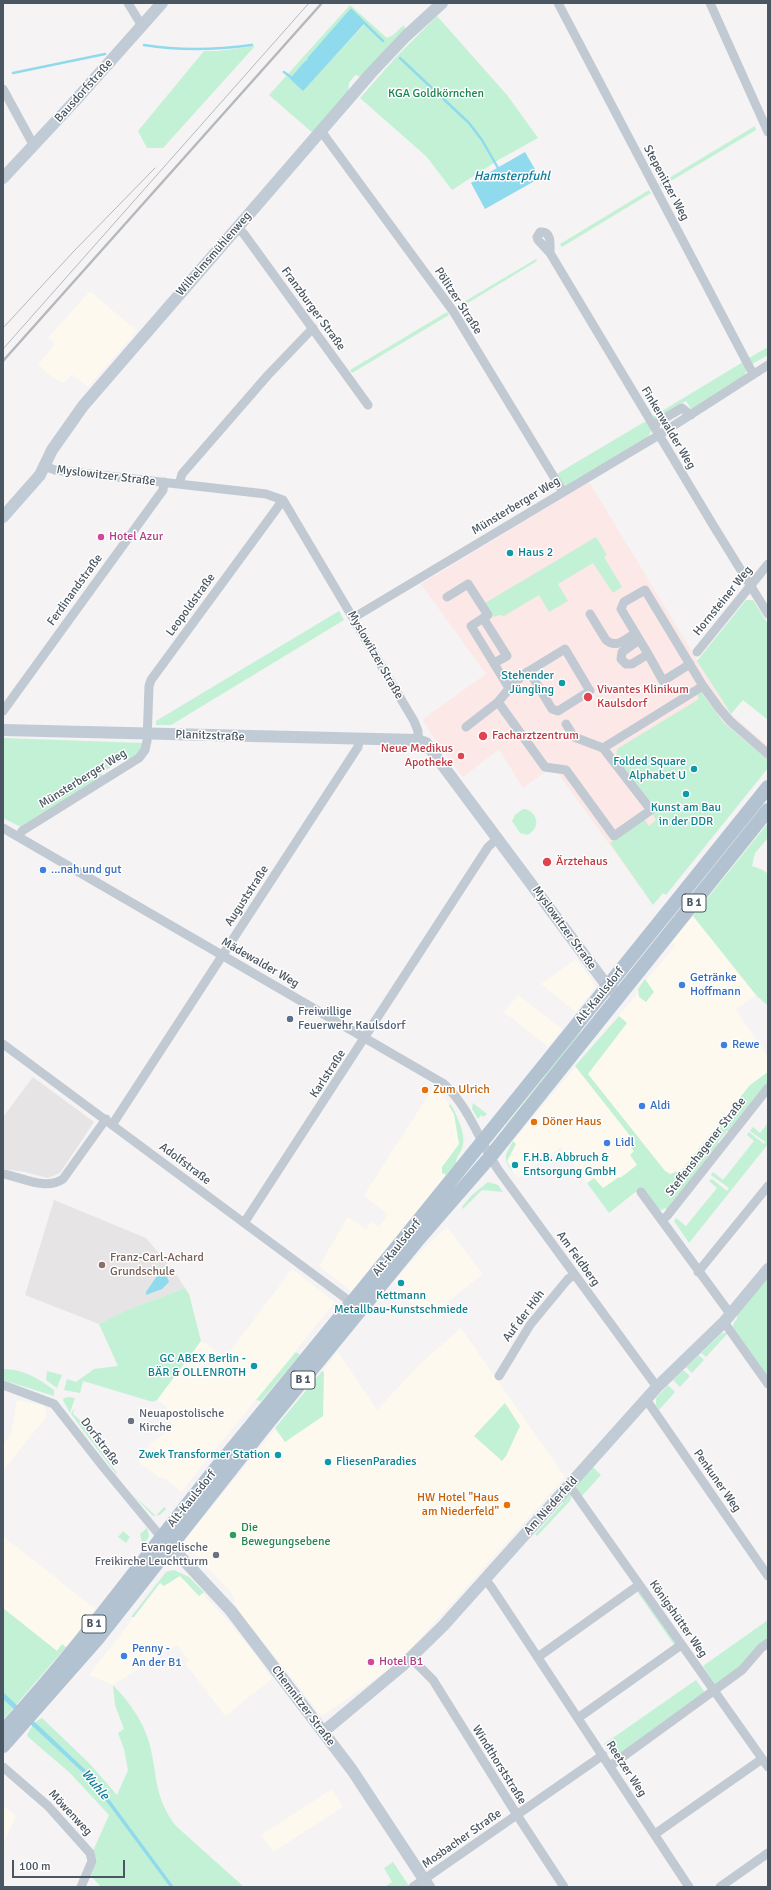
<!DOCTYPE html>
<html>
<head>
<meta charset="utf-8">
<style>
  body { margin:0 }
  #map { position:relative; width:771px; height:1890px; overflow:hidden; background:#f5f3f3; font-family:Signika,sans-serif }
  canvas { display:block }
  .frame { position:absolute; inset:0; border:4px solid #4a5661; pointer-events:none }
  .scale { position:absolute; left:12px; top:1860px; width:113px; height:18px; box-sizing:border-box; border:2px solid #4a5661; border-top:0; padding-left:5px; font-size:12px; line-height:14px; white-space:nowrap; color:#4a5661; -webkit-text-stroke:3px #fff; paint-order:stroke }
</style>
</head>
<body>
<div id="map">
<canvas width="771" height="1890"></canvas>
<div class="frame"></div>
<div class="scale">100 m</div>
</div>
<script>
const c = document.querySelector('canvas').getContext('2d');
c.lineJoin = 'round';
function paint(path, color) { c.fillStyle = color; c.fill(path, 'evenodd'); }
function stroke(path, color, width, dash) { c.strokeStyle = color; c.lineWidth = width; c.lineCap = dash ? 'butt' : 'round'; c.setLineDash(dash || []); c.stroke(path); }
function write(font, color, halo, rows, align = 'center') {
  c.font = font + ' Signika,sans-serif'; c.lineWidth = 3; c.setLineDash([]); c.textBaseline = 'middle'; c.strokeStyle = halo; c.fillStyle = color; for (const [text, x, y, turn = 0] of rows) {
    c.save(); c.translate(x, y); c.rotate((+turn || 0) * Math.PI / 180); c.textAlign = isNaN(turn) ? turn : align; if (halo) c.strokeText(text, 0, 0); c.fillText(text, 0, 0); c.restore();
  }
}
paint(new Path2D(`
  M90,291L137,331L88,387L72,374L64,383L52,377L38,365L55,344L48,338Z
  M693,916L756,995L736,1010L768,1057V1080L665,1208L639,1172L636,1193L609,1213L561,1147L517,1178L507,1161L516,1144L513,1141L638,993L637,991L675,946L672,942Z
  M576,959L596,986L576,1012L541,984Z
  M518,995L562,1029L548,1047L504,1012Z
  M433,1088L441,1094L456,1113L464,1142L463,1147L456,1158L458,1160L352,1292L319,1266L348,1217L366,1229L372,1221L379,1227L388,1215L364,1195Z
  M447,1227L483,1274L433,1313L428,1320L426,1319L424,1321L394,1281L425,1247Z
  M292,1269L335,1302L181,1492L166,1479L159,1477L138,1462L151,1443L175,1426L166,1418L168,1415L167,1407L157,1400L201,1341L226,1357Z
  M461,1328L565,1477L399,1662L324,1715L319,1714L297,1684L239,1612L231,1592L194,1554L190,1552L184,1541L338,1352L377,1410L420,1364Z
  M17,1400L43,1405L46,1410V1417L3,1471V1445L11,1434Z
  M3,1536L95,1609L66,1647L62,1644L57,1651L3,1608Z
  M180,1574L188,1578L227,1620L255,1654L272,1679L225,1716L185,1663L189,1660L177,1645L113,1685L89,1675L160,1583L164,1586Z
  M332,1789L343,1807L273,1852L261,1835Z
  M3,1805L16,1816L3,1845Z`), '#fdf9ef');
paint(new Path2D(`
  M33,1077L94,1122L60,1173L48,1178L25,1172L3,1169V1117Z
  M54,1200L146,1238L176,1274L185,1288L127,1310L99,1324L25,1295Z`), '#e6e4e5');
paint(new Path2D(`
  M589,482L714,688L731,714L768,746V762L653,905L553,766L523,788L499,749L463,777L433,737L423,719L486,674L421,584Z`), '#fce8e6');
paint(new Path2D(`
  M350,5L387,38L393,35L404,25L406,31L363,77L355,75L349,83L348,94L314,134L269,95ZM351,10L365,24L303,90L290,79Z
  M437,16L507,95L538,138L500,159L452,190L427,157L360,98L397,56Z
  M255,46L163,148H147L138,131L204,51H218Z
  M755,126L756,130L661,187L659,184Z
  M649,190L651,193L562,247L560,244Z
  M536,259L537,261L458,309L457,306Z
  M447,312L449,315L352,373L350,370Z
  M768,347V355L752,364L749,358Z
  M743,362L746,371L744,377L692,410L686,401L655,419L652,417Z
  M646,421L652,430L648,437L567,486H564L555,475Z
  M596,537L607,555L604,557L622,587L613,593L593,563L558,584L568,601L549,612L539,595L504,616L499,615L494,617L485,603Z
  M746,600H753L768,624V720L743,700L731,714L697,661Z
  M339,611L344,620L171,725H156V721Z
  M701,692L724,723L768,760V768L666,895L663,893L653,905L610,843L644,819L649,826L656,820L616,760L617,749L699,699L697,694Z
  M3,738L143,743V751L128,761L126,758L101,773L103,776L21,827L3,818Z
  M523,809C535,809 544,827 527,835L520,833L512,821L515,815Z
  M768,823V838L755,853L752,866L763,870L768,874V1006L756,995L693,916Z
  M645,979L654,992L646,1002L639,997L638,989Z
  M619,1016L627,1023L588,1074L665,1171L670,1174L682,1170L750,1085L768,1072V1085L731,1132L727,1131L718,1142L720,1146L667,1211L665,1208L658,1212L637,1191L609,1213L587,1183L594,1178L603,1188L619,1177L620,1178L637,1165L630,1155L634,1151L630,1146L635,1142L575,1066Z
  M582,1030L563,1058L508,1127L506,1125L544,1077L559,1053Z
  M473,1103L487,1114L483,1117L481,1115L478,1119L472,1109Z
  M450,1104C456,1111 466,1136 463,1145C462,1152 456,1156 456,1163L446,1175L442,1173V1167L459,1144L454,1114L449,1106Z
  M768,1123V1144L689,1243L674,1221L676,1218L686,1226L717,1188L709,1181L712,1179L727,1191L729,1188L711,1175L713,1172L723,1180L754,1141L747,1135L749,1132L764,1144L765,1142L750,1131L753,1127L760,1133Z
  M513,1141L516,1144L507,1161L513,1172C502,1158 505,1156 513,1141Z
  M488,1182L498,1185L503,1192L482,1190L463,1209L462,1207L471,1196Z
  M768,1275V1377L733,1327L734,1322L737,1319V1315Z
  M185,1288L189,1294L201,1341L157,1400L153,1402L83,1381L80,1393L64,1390L67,1379L76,1382L94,1369L118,1366L99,1324L127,1310Z
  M726,1332L728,1333L706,1357L701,1353L721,1334Z
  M296,1352L300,1355L261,1401L256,1400Z
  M699,1355L704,1360L692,1373L686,1367Z
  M3,1369C23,1369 38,1378 54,1390V1396L3,1380Z
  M683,1370L690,1376L680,1387L673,1380Z
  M47,1371L62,1375L57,1388L46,1380Z
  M322,1371L324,1372L323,1416L285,1442L275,1428Z
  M668,1385L675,1392L659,1410L656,1405V1398Z
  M69,1397L75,1398L70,1413L63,1400L64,1398Z
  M505,1403L520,1426L506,1456L502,1461L474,1436Z
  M75,1408L73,1414L90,1429L89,1435L117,1473L116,1474L71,1414Z
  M592,1466L601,1475L581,1497L576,1488L578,1482Z
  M570,1493L572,1494L570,1501L537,1536L535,1534L563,1503L562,1500Z
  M133,1495L156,1516L164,1507L166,1509L160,1515L153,1516Z
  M147,1528L149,1536L143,1547L140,1534Z
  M123,1531L130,1537L126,1543L118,1537Z
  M174,1570L189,1577L204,1592L199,1596L180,1576L164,1586L160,1583L134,1617H131L166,1572Z
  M636,1590H640L676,1643L675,1646Z
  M3,1608L57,1651L62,1644L66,1647L3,1720Z
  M768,1620V1639L735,1671L715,1684L703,1666Z
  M696,1680L706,1694L614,1759L604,1744Z
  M113,1685C129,1702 142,1719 149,1742C158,1775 153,1796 176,1826L244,1887H101L91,1876L97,1860L93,1851L109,1815L70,1773L27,1736C30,1728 34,1722 42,1718L89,1763L117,1795L128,1770L124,1749L118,1733L124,1729L115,1705Z
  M393,1862L409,1886L407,1887H385L392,1882L384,1868Z`), '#c3f1d5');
paint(new Path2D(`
  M351,10L365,23L303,91L290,79Z
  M525,152L540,178L485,209L471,183Z
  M159,1273L167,1277L169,1282L162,1289L146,1295V1292Z
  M3,1692L92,1776L174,1887H170L89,1778L3,1699Z`), '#90daee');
stroke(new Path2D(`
  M144,45C180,51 216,50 252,45
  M309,58L351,10L383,41
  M400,58L469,123L482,140L498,168
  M284,72L292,78L305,63
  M13,73L105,54`), '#90daee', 2.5);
stroke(new Path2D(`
  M128,3L142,26
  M558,3L753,374
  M710,3L768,132
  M3,89L34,146
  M321,131L453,311L563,492
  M237,227L244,234L368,405
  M550,253L538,240L537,237L540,232C552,231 550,244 550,253L713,525L768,614
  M653,425L682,408L691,415
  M44,466L55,470L266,494L283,500L414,721L418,731V740
  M179,484L182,474L268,375L313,328
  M447,597L468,584L488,615L471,626L509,688
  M590,614L606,640C616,649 626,639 635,633
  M353,618L659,435L768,365
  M483,618L507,656L494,663
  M639,640L622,652L621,659L626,664H632L648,654L621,609L624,602L645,590L703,686L719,708L730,721L768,754
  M697,652L768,564
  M648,654L663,681L690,664
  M498,702L545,767L566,770L614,836L651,810L603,748L703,686
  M3,711L163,490L164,482
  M566,724L574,737L603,748
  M466,727L498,702L513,684L527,672L529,671L565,649L590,691L558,711L552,709L529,671
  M3,828L444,1084C470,1108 480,1143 499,1171L657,1387
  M19,836L22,831L139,758L145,750L147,741L149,686L151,680L283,500
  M3,1044L352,1303
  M112,1125L358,747L359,740
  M3,1174C22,1177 45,1191 63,1179L106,1119
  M641,1192L731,1315
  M662,1220L667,1216L768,1088
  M244,1223L488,847L498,838
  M698,1272L768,1186
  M724,1322L768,1384
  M499,1376L530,1325L568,1279L574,1275
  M3,1385L54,1404L104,1468L161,1537
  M645,1401L650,1405L768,1576
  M569,1485L768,1767
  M485,1579L492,1588L689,1887
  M538,1657L639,1585
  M411,1658L433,1680L517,1815L564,1887
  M578,1718L681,1645
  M610,1766L742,1670L761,1648L768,1643
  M3,1767L48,1806L90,1853L92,1861L81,1887
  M655,1834L762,1759
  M413,1887L603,1755
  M720,1887L768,1853`), '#c1cad2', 9);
stroke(new Path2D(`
  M3,178L74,102L162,3
  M3,517L40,475L52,450L83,406L371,73L406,36L442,3
  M3,730L418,740L426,743L608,987L615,992
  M165,1540L231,1611L352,1770L429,1887
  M323,1732L402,1666L443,1626L657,1387L724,1322L768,1269`), '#c1cbd6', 12);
stroke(new Path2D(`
  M3,1731C82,1646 149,1551 222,1461C406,1238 587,1012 768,787
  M3,1746L99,1637L263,1429L417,1241L490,1157L768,810`), '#b3c2d1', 14);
stroke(new Path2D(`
  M3,328L74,251L155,168
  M3,349L309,3`), '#b5b8bd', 1);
stroke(new Path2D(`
  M3,361L322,3`), '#b5b8bd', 2.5);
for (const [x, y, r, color] of [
  [101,537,4,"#d1479c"],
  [510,553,4,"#0f9aa8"],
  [562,683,4,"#0f9aa8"],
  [588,697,5,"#e0444e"],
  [483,736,5,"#e0444e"],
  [461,756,4,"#e0444e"],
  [694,769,4,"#0f9aa8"],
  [686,794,4,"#0f9aa8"],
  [547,862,5,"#e0444e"],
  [43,870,4,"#3f7fe0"],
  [682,985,4,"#3f7fe0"],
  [290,1019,4,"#5c6f8a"],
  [724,1045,4,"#3f7fe0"],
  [425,1090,4,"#e8710a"],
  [642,1106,4,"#3f7fe0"],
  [534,1122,4,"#e8710a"],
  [607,1143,4,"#3f7fe0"],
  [515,1165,4,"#0f9aa8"],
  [102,1265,4,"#8d6e63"],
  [401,1283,4,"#0f9aa8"],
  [254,1366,4,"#0f9aa8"],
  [131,1421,4,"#6b7280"],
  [278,1455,4,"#0f9aa8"],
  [328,1462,4,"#0f9aa8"],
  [507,1505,4,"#e8710a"],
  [233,1535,4,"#2e9e5b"],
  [216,1555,4,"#6b7280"],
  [124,1656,4,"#3f7fe0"],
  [371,1662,4,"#d1479c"]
]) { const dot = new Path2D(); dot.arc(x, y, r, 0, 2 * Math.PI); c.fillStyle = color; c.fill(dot); stroke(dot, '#fff', 1.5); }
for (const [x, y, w] of [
  [694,903,24],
  [303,1380,24],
  [94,1624,24]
]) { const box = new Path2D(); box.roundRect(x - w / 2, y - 9, w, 18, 3); c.fillStyle = '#fff'; c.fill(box); stroke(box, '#4a5661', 1); }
write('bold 11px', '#4a5661', null, [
  ["B 1",694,903],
  ["B 1",303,1380],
  ["B 1",94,1624]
]);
write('12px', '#4a5661', '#fff', [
  ["Bausdorfstraße",84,91,-48],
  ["Stepenitzer Weg",666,183,62],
  ["Wilhelmsmühlenweg",214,254,-49],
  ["Pölitzer Straße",458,301,57],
  ["Franzburger Straße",313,309,54],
  ["Finkenwalder Weg",668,428,59],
  ["Myslowitzer Straße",106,476,7],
  ["Münsterberger Weg",516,506,-31],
  ["Ferdinandstraße",75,590,-54],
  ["Hornsteiner Weg",723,601,-51],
  ["Leopoldstraße",191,605,-54],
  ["Myslowitzer Straße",375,655,60],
  ["Planitzstraße",210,736,2],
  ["Münsterberger Weg",83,779,-32],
  ["Auguststraße",247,896,-57],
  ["Myslowitzer Straße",564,928,54],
  ["Mädewalder Weg",260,963,30],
  ["Alt-Kaulsdorf",600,996,-51],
  ["Karlstraße",328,1074,-57],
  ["Steffenshagener Straße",706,1147,-52],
  ["Adolfstraße",185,1164,37],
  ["Alt-Kaulsdorf",397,1248,-51],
  ["Am Feldberg",578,1259,54],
  ["Auf der Höh",524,1316,-53],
  ["Dorfstraße",100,1442,53],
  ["Penkuner Weg",717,1481,55],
  ["Alt-Kaulsdorf",192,1499,-51],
  ["Am Niederfeld",551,1506,-48],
  ["Königshütter Weg",678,1619,55],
  ["Chemnitzer Straße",303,1706,53],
  ["Windthorststraße",499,1765,58],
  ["Reetzer Weg",626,1769,57],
  ["Möwenweg",70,1813,47],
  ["Mosbacher Straße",462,1839,-35]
]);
write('12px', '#17864f', '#fff', [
  ["KGA Goldkörnchen",436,94]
]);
write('12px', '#b23c85', '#fff', [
  ["Hotel Azur",109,537],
  ["Hotel B1",379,1662]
], 'left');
write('12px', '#0d838f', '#fff', [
  ["Haus 2",518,553,"left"],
  ["Stehender",554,676],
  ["Jüngling",554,690],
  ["Folded Square",686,762],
  ["Alphabet U",686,776],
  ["Kunst am Bau",686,808,"center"],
  ["in der DDR",686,822,"center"],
  ["F.H.B. Abbruch &",523,1158,"left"],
  ["Entsorgung GmbH",523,1172,"left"],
  ["Kettmann",401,1296,"center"],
  ["Metallbau-Kunstschmiede",401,1310,"center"],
  ["GC ABEX Berlin -",246,1359],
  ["BÄR & OLLENROTH",246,1373],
  ["Zwek Transformer Station",270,1455],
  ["FliesenParadies",336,1462,"left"]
], 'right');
write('12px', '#be3a42', '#fff', [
  ["Vivantes Klinikum",597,690],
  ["Kaulsdorf",597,704],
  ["Facharztzentrum",492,736],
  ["Neue Medikus",453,749,"right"],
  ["Apotheke",453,763,"right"],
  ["Ärztehaus",556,862]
], 'left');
write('12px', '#366cbe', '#fff', [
  ["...nah und gut",51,870],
  ["Getränke",690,978],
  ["Hoffmann",690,992],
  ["Rewe",732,1045],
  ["Aldi",650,1106],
  ["Lidl",615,1143],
  ["Penny -",132,1649],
  ["An der B1",132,1663]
], 'left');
write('12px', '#4e5e75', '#fff', [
  ["Freiwillige",298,1012],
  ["Feuerwehr Kaulsdorf",298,1026]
], 'left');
write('12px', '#c56008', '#fff', [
  ["Zum Ulrich",433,1090],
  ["Döner Haus",542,1122],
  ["HW Hotel \"Haus",499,1498,"right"],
  ["am Niederfeld\"",499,1512,"right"]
], 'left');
write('12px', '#785e54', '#fff', [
  ["Franz-Carl-Achard",110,1258],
  ["Grundschule",110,1272]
], 'left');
write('12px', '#5b616d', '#fff', [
  ["Neuapostolische",139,1414],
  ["Kirche",139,1428],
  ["Evangelische",208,1548,"right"],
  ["Freikirche Leuchtturm",208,1562,"right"]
], 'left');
write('12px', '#27864d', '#fff', [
  ["Die",241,1528],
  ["Bewegungsebene",241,1542]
], 'left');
write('italic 13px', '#0c7c9b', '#fff', [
  ["Hamsterpfuhl",512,177],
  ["Wuhle",95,1785,50]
]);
</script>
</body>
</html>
